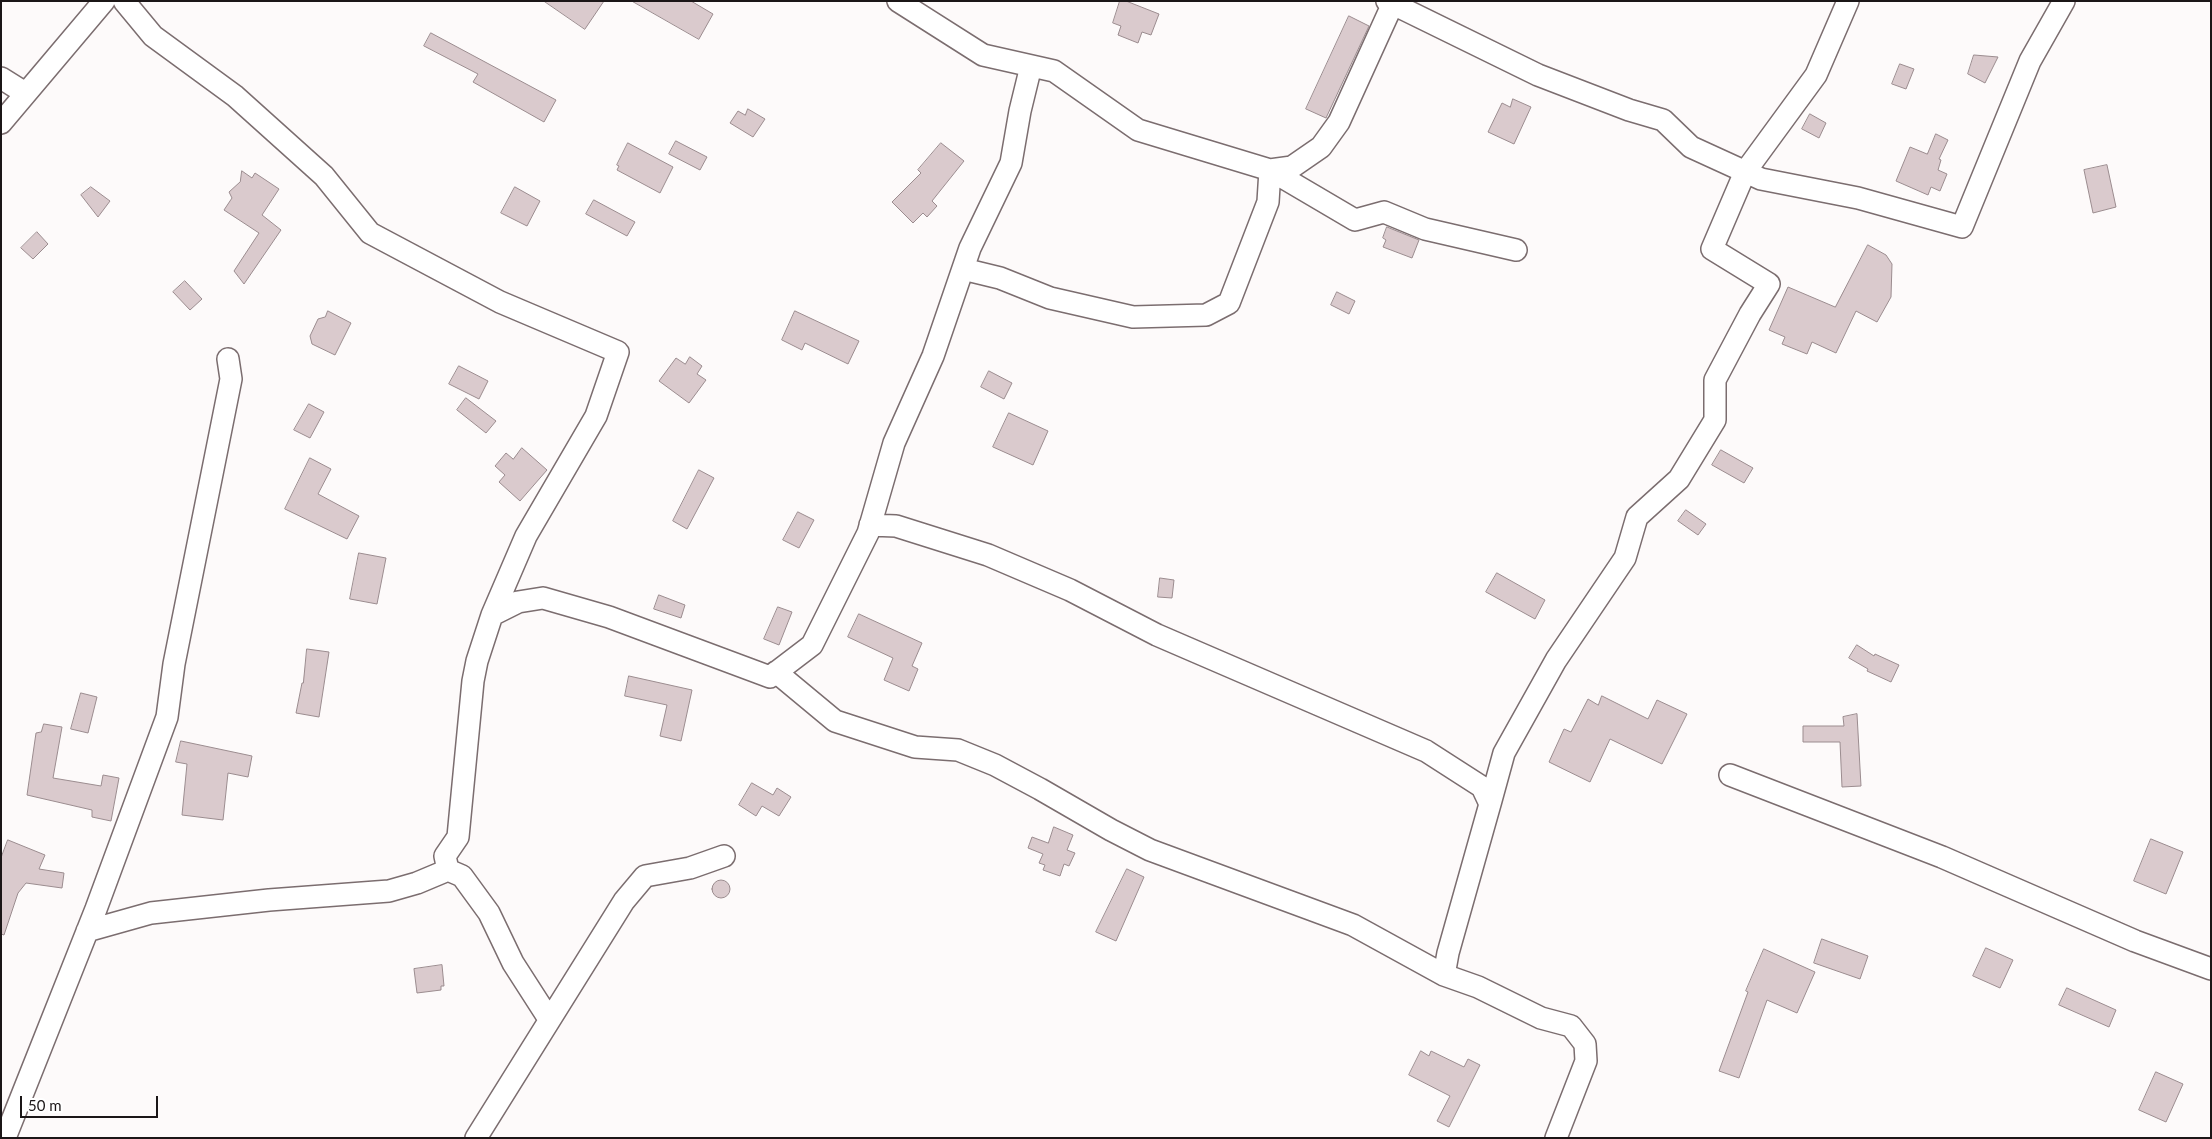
<!DOCTYPE html>
<html>
<head>
<meta charset="utf-8">
<style>
  body { margin:0 }
  #map { position:relative; width:2212px; height:1139px; overflow:hidden; background:#fdfafa; font-family:Lato,sans-serif }
  canvas { display:block }
  .frame { position:absolute; inset:0; border:2px solid #1b1617; pointer-events:none }
  .scale { position:absolute; left:20px; top:1096px; width:138px; height:22px; box-sizing:border-box; border:2px solid #1b1617; border-top:0; padding-left:6px; font-size:15px; line-height:18px; white-space:nowrap; color:#1b1617; -webkit-text-stroke:4px #fff; paint-order:stroke }
</style>
</head>
<body>
<div id="map">
<canvas width="2212" height="1139"></canvas>
<div class="frame"></div>
<div class="scale">50 m</div>
</div>
<script>
const c = document.querySelector('canvas').getContext('2d');
c.lineJoin = 'round';
function paint(path, color) { c.fillStyle = color; c.fill(path, 'evenodd'); }
function stroke(path, color, width, dash) { c.strokeStyle = color; c.lineWidth = width; c.lineCap = dash ? 'butt' : 'round'; c.setLineDash(dash || []); c.stroke(path); }
const building = new Path2D(`
  M544,1H604L585,29Z
  M632,1H691L713,14L699,39Z
  M1120,1H1126L1159,14L1151,35L1142,32L1138,43L1118,35L1121,26L1113,23Z
  M1349,16L1369,26L1326,118L1306,109Z
  M431,33L556,100L544,122L473,82L478,74L424,46Z
  M1974,55L1998,57L1985,83L1968,74Z
  M1900,64L1914,69L1906,89L1892,84Z
  M1513,99L1531,107L1514,144L1488,132L1502,103L1510,107Z
  M748,109L765,119L753,137L730,123L738,111L745,115Z
  M1810,114L1826,123L1819,138L1802,129Z
  M1936,134L1948,140L1939,159L1941,160L1938,170L1947,174L1940,191L1931,187L1928,195L1896,181L1910,147L1927,154Z
  M676,141L707,157L700,170L669,154Z
  M628,143L673,167L660,193L617,170L619,166L617,165Z
  M941,143L964,161L932,201L937,206L927,217L923,213L913,223L892,202L921,173L918,170Z
  M2107,165L2116,207L2093,213L2084,170Z
  M242,171L252,178L255,173L279,189L262,215L281,230L244,284L234,271L259,233L224,210L232,198L229,192L240,182Z
  M91,187L110,201L98,217L81,195Z
  M515,187L540,201L527,226L501,213Z
  M594,200L635,222L627,236L586,214Z
  M1387,227L1419,240L1412,258L1383,247L1386,240L1383,238Z
  M37,232L48,244L33,259L21,248Z
  M1868,245L1886,255L1892,264L1891,297L1877,322L1856,311L1836,353L1812,342L1807,354L1782,344L1785,337L1769,330L1788,287L1835,307Z
  M185,281L202,299L190,310L173,292Z
  M1337,292L1355,301L1349,314L1331,305Z
  M328,311L351,323L335,355L312,344L310,336L318,319L325,317Z
  M795,311L859,341L848,364L805,343L802,350L782,340Z
  M690,357L702,366L697,374L706,380L689,403L659,381L676,358L685,364Z
  M459,366L488,381L479,399L449,384Z
  M989,371L1012,383L1004,399L981,387Z
  M466,398L496,421L486,433L457,410Z
  M309,404L324,412L310,438L294,430Z
  M1009,413L1048,431L1033,465L993,447Z
  M522,448L547,470L520,501L499,482L505,475L495,466L506,453L513,459Z
  M1721,450L1753,468L1744,483L1712,465Z
  M310,458L331,469L318,494L359,516L347,539L285,509Z
  M699,470L714,478L687,529L673,521Z
  M1686,510L1706,524L1698,535L1678,521Z
  M798,512L814,520L799,548L783,540Z
  M359,553L386,558L377,604L350,599Z
  M1497,573L1545,600L1535,619L1486,592Z
  M1160,578L1174,580L1172,598L1158,597Z
  M659,595L685,605L681,618L654,609Z
  M778,607L792,612L779,645L764,639Z
  M859,614L922,643L912,666L918,669L909,691L884,680L893,658L848,637Z
  M1857,645L1874,656L1875,654L1899,665L1891,682L1867,671L1868,669L1849,658Z
  M307,649L329,652L319,717L296,713L302,683H303Z
  M629,676L692,690L681,741L660,736L667,705L625,696Z
  M81,693L97,697L88,733L71,729Z
  M1602,696L1648,719L1657,700L1687,714L1662,764L1610,739L1590,782L1549,762L1564,729L1571,732L1588,699L1598,705Z
  M1857,714L1861,786L1842,787L1840,742H1803V726H1844L1843,717Z
  M44,724L62,727L53,778L101,786L103,775L119,778L111,821L92,817V810L27,795L36,733L41,732Z
  M181,741L252,756L248,777L228,773L223,820L182,815L187,764L176,762Z
  M752,783L773,795L777,788L791,797L779,816L762,806L756,816L739,805Z
  M1054,827L1073,835L1067,850L1075,853L1069,866L1064,864L1060,876L1043,870L1045,865L1039,863L1043,854L1028,848L1032,837L1048,843Z
  M2151,839L2183,852L2166,894L2134,881Z
  M8,840L45,855L39,869L64,873L62,888L26,883L18,893L4,935L1,934V858Z
  M1127,869L1144,877L1116,941L1096,932Z
  M712 889a9 9 0 1 1 18 0a9 9 0 1 1-18 0Z
  M1822,939L1868,956L1860,979L1814,963Z
  M1986,948L2013,960L2000,988L1973,976Z
  M1764,949L1815,972L1797,1013L1767,1000L1739,1078L1719,1071L1748,992L1746,991Z
  M442,965L444,986H441V990L417,993L414,969Z
  M2067,988L2116,1010L2109,1027L2059,1005Z
  M1421,1051L1429,1056L1431,1051L1464,1067L1468,1059L1480,1065L1449,1127L1437,1121L1450,1096L1409,1075Z
  M2156,1072L2183,1084L2166,1122L2139,1110Z`);
paint(building, '#dacacd');
stroke(building, '#9b8c8f', 1);
const street = new Path2D(`
  M124,1L153,36L235,96L324,176L370,233L500,302L618,352L596,416L526,536L492,615L477,661L473,681L458,837L445,856L448,870L462,876L489,913L513,963L549,1019
  M898,1L983,55L1054,71L1138,130L1270,170L1355,220L1384,212L1425,229L1516,250
  M1387,1L1538,75L1629,110L1663,120L1691,147L1761,179L1858,198L1962,227L2030,61L2064,1
  M1,78L25,93
  M1,123L104,1
  M963,269L1000,278L1050,298L1133,317L1206,315L1229,303L1268,202L1270,170L1292,167L1321,147L1339,122L1394,1
  M870,525L896,526L988,555L1070,590L1157,635L1426,751L1482,787L1490,804L1448,953L1444,975
  M492,615L518,602L543,598L609,617L770,677L812,645L868,533L894,443L933,356L970,248L1011,163L1020,111L1031,66
  M776,672L835,721L915,747L958,750L995,765L1040,789L1111,830L1150,850L1353,925L1444,975L1478,987L1541,1018L1571,1026L1585,1044L1586,1061L1556,1138
  M1730,775L1942,857L2135,941L2211,969
  M1490,804L1504,753L1556,660L1625,558L1637,517L1679,479L1715,420V380L1750,314L1769,284L1712,249L1745,172L1816,75L1848,1
  M87,931L151,913L269,900L389,891L417,883L448,870
  M5,1138L96,909L167,717L174,664L231,379L228,359
  M476,1138L624,901L645,876L690,868L724,856`);
stroke(street, '#7b6d6f', 24);
stroke(street, '#fff', 21);
</script>
</body>
</html>
